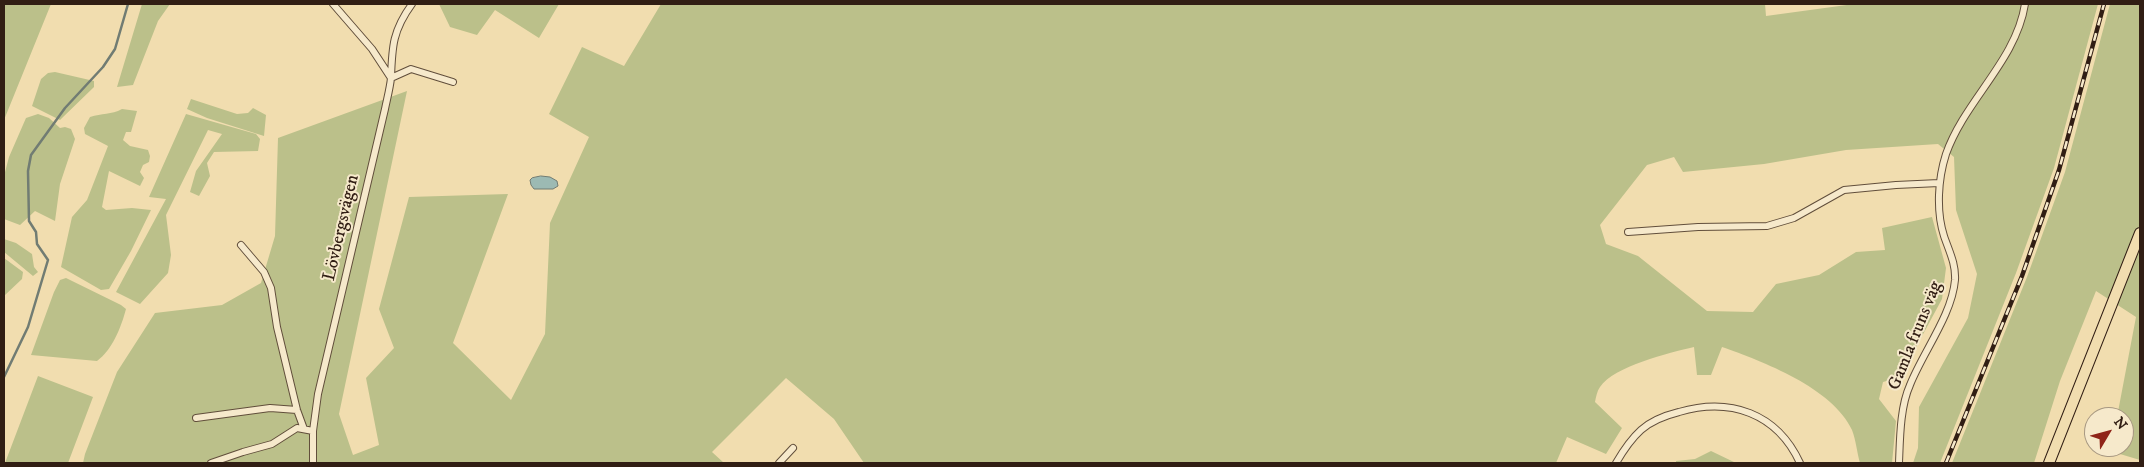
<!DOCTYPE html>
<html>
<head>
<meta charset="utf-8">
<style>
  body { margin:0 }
  #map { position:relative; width:2144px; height:467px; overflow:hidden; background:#f1ddaf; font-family:"IM FELL DW Pica",serif }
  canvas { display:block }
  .frame { position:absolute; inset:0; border:5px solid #311e14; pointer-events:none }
  .north { position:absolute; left:2084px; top:407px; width:50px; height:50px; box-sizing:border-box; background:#f6e9cb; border:1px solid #a79882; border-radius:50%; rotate:53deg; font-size:14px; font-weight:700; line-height:20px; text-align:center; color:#311e14 }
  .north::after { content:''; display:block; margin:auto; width:18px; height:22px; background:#8f2418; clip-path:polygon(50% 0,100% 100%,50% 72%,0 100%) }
</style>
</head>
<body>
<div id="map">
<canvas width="2144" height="467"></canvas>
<div class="frame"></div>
<div class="north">N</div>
</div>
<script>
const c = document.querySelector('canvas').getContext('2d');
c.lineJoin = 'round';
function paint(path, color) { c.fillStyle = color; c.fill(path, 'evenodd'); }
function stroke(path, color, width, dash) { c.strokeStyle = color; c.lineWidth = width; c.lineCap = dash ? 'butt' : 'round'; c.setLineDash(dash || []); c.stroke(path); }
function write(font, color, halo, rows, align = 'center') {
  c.font = font + ' "IM FELL DW Pica",serif'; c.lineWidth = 4; c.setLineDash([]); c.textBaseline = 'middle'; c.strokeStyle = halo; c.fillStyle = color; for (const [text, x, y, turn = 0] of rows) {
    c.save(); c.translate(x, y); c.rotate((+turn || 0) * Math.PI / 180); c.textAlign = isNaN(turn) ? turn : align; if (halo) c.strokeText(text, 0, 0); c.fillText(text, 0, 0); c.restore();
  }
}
paint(new Path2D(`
  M4,4H51L4,120Z
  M142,4H170L158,21L133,85L117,87Z
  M439,4H559L539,38L495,10L477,35L450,27Z
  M661,4H1765L1766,16L1854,4H2098L2054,168L2016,273L1940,463H1913L1918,448L1919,407L1968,318L1977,274L1956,210L1954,157L1938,144L1846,150L1764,164L1683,172L1674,157L1647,165L1600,225L1606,244L1638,256L1707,311L1753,312L1776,284L1819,275L1856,252L1885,250L1882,228L1932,217L1946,268L1942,299L1900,377L1883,382L1879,399L1896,421L1892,463H1860C1857,453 1856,440 1852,430C1833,388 1762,361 1722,347L1711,375H1697L1694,347C1669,353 1614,366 1600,387C1597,391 1596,397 1595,402L1622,428L1606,454L1567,437L1556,463H864L834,419L786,378L712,452L724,463H83L85,454L117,372L155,313L222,305L261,283L275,236L278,138L407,91L339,414L353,455L379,445L366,378L394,348L379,309L409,197L508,194L453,343L511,400L545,334L550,223L589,137L549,114L582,47L624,66Z
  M2110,4H2140V460L2110,451L2111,447H2124V417H2117L2136,317L2096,291L2060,381L2034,463H1952L2027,277L2065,172Z
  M55,72L94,81V87L60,120L32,106L41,79L48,73Z
  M191,99L237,114L248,113L253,108L266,115L264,136L207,118L187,109Z
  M122,109L137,111L131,132H126L123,140L130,146L148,150L150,156L149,162L143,165L140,172L144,178L140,186L109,171L102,207L106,210L132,208L151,210L131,251L109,289L101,290L61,267L72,217L87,200L108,146L85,134L84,128L90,117C102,113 111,115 122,109Z
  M38,114L49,118L60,128L65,127L71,129L75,139L60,184L55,221L35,211L20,225L4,219V176L9,157L26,118Z
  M186,114L256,134L260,139L258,151L214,152L207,163L210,176L199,196L190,192L196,171L222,134L208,130L166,215L171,255L168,273L140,304L116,292L166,199L149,197Z
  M4,239L16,243L32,254L34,267L38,272L33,276L4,252Z
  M4,258L23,272L22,279L4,296Z
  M66,278L121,305L126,309C121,328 112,350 97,361L31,355L54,292L60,280Z
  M38,376L93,397L68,463H5Z
  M1711,451L1736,463H1676V461L1695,459Z`), '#bbc08a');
const water = new Path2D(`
  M541,176L550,177L557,181L558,186L553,189H534L531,185L530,180L532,178Z`);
paint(water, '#9cbab3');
stroke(water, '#717c73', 1);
stroke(new Path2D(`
  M4,377L28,327L48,260L37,244L36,232L29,221L28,171L31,155L65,108L103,67L115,49L128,4`), '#717c73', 2.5);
const minor = new Path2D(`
  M333,4L372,49L391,78L411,69L453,82
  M1628,232L1698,227L1767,226L1794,218L1844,190L1896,185L1939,183
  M241,245L264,272L271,288L277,327L297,410L304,429
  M196,418L270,408L297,410
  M211,463L243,452L272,444L297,428L313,431
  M313,463V431L318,394L385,109C387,99 390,88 391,78C392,46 393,30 412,4
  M779,463L793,448
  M1616,463C1623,451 1631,439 1641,430C1651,421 1667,415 1679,412C1730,397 1777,413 1800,463
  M1899,463C1900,439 1900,407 1910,385C1923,352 1952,315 1955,280C1956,264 1949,251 1944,236C1936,211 1938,179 1946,154C1965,100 2016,61 2025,4`);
const primary = new Path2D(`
  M2049,463L2140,233`);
stroke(minor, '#614e3b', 8);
stroke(primary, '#311e14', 12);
stroke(minor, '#f6e9cb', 6);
stroke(primary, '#f1ddaf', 10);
const rail = new Path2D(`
  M1946,463L2022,276L2059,170L2104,4`);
stroke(rail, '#311e14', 4.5);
stroke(rail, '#f6e9cb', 2.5, [8]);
write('18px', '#311e14', '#f6e9cb', [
  ["Lövbergsvägen",342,228,-77],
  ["Gamla fruns väg",1916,336,-68]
]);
</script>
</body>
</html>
